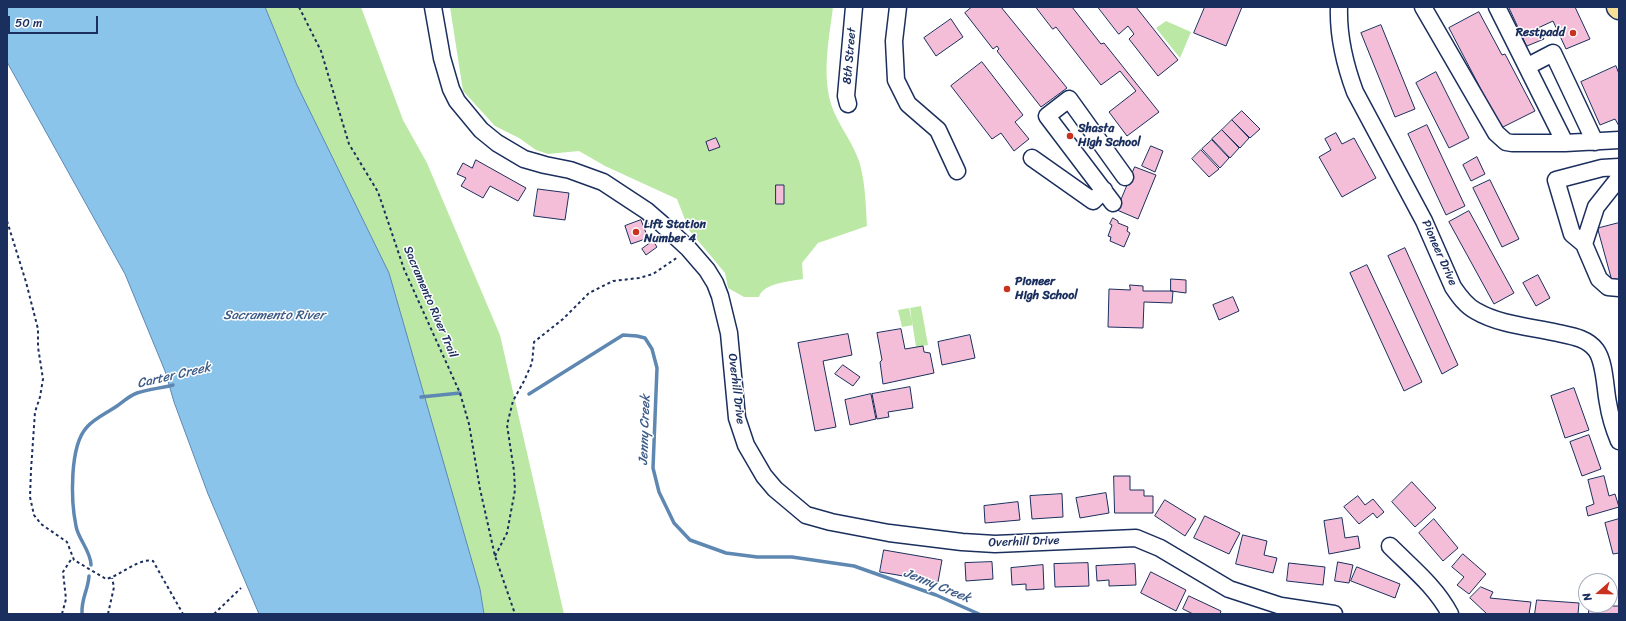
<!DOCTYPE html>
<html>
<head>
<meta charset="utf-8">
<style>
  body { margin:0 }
  #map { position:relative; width:1626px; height:621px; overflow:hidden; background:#fff; font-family:Sriracha,sans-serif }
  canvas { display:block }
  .frame { position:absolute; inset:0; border:8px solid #1b2f5e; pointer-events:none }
  .north { position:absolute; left:1578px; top:573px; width:40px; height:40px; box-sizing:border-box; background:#fff; border:1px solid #a4acbf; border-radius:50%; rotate:250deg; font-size:11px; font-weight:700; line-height:16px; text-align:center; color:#1b2f5e }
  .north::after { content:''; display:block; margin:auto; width:14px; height:18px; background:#c8321e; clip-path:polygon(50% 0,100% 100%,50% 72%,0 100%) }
  .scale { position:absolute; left:8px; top:16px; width:90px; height:18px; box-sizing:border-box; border:2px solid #1b2f5e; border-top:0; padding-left:5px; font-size:12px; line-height:14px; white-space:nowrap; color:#1b2f5e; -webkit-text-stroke:3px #fff; paint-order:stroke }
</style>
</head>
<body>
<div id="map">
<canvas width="1626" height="621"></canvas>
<div class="frame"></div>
<div class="north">N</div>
<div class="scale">50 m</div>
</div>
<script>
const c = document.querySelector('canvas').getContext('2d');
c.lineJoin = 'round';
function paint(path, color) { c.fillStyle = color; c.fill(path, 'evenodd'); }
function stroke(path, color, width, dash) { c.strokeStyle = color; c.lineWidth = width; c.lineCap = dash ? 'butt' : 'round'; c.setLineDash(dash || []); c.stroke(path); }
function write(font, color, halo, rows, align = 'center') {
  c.font = font + ' Sriracha,sans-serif'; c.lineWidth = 3; c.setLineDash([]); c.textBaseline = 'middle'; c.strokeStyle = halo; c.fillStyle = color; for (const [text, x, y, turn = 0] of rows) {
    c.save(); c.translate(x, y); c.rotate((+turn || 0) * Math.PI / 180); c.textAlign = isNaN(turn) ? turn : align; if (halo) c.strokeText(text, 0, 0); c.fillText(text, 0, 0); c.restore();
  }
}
paint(new Path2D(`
  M265,7H361L403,120L427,163L500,335L564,614H484L480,589L297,85Z
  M450,7H833C829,39 822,73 831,104C837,123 850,138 857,156C865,174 866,206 867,226L818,243L802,263L803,279C791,281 763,283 759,297H744L728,288L725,273L689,230L677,199L605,166L579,151L548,154L536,150L519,138L495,126L463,91Z
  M1166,21L1191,32L1180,58L1156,28Z
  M921,306L928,345L916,347L910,308Z
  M909,308L913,325L902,327L898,310Z`), '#bce8a5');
const water = new Path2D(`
  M7,7H265L297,85L389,273L480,589L484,614H259L208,494L174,402L165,371L125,274L7,62Z`);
paint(water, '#8bc4ea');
stroke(water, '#5e88b2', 1);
stroke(new Path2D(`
  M529,394L623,335L637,336L645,338L652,349L657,368L653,468L659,492L674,523L690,540L726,553L757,557H792L854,566L936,595L979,614
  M421,397L460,393
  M91,565C91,551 78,539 76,526C71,502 69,446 87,427C95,418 107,413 117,406C124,401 129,396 137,393C149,389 162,388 173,385
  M82,614C81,598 88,591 89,576`), '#5e88b2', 3.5);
const building = new Path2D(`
  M972,7H1001L1067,88L1041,107L997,51L999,49L997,46L993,49L965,13Z
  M1036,7H1072L1101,44L1104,43L1159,112L1127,136L1109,112L1136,91L1120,71L1101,85L1056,27L1053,29Z
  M1098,7H1136L1178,60L1158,76L1129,39L1134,34L1128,26L1119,34Z
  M1205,7H1242L1226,46L1194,33Z
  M1509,7H1575L1590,39L1566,49L1553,21L1538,28L1544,39L1527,46Z
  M1479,12L1502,55L1505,54L1535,111L1501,128L1449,28Z
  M951,19L963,37L936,56L924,38Z
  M1381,25L1415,109L1395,117L1361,33Z
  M982,62L1023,115L1015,122L1029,139L1014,151L1001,133L992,139L951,86Z
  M1616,66L1619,74V126L1615,119L1600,125L1581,82Z
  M1436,72L1469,138L1449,148L1416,83Z
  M1242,111L1260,129L1250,138L1232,120Z
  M1232,120L1249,138L1240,148L1222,130Z
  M1427,125L1465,206L1446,215L1408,134Z
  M1222,130L1239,148L1230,158L1212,139Z
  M1336,133L1342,144L1354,138L1376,178L1342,197L1319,157L1331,150L1325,139Z
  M716,138L720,147L709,151L706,142Z
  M1212,140L1229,158L1220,168L1202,149Z
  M1151,146L1163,151L1155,172L1142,166Z
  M1201,150L1219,169L1209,177L1192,159Z
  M1477,157L1485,174L1471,181L1463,165Z
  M476,160L526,188L518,201L490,186L483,198L461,186L466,178L457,174L463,163L472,168Z
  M1135,167L1156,175L1138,219L1117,210Z
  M1490,180L1519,239L1502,247L1473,188Z
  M776,185H784V204H776Z
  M538,189L569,193L565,220L534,216Z
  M1469,211L1514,293L1494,304L1449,222Z
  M1113,218L1118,221V223L1128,227L1127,231L1130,233L1124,247L1110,241L1111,237L1108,236L1112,225L1110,224Z
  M641,220L648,238L631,244L625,226Z
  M1619,223V279L1612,281L1598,230L1599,228Z
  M653,241L657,247L646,255L642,249Z
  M1405,248L1458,365L1442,374L1388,256Z
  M1367,265L1422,382L1404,391L1350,273Z
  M1538,275L1550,298L1536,306L1523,283Z
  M1171,279L1186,280V293L1171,291Z
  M1130,285L1143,286V291H1173L1172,303L1144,302L1143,328L1108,327L1109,289L1130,290Z
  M1233,297L1239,311L1219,320L1213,305Z
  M901,329L905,349L923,346L924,352L930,353L934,373L883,384L880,362L882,360L877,333Z
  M848,334L852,355L823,361L836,427L815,431L798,343Z
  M970,335L975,358L942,365L938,342Z
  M843,365L860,377L853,386L835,374Z
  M910,387L913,408L888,412L889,417L877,419L872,394Z
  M1574,388L1589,430L1565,438L1551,396Z
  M871,394L876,419L850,425L845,400Z
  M1589,435L1601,469L1582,476L1570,442Z
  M1114,476H1130V490H1144V496H1153V513H1115Z
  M1604,476L1609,496L1615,494L1619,507L1588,516L1586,507L1594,504L1588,480Z
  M1412,482L1436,508L1415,527L1392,502Z
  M1106,493L1109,513L1080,518L1076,498Z
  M1062,494L1063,517L1032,519L1030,496Z
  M1358,496L1365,505L1373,499L1384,512L1377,518L1373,513L1359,524L1344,507Z
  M1165,500L1196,519L1185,536L1155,516Z
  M1018,502L1020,520L985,523L984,506Z
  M1205,516L1240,533L1229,554L1194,538Z
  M1342,518L1345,538L1358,536L1360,548L1329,554L1324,521Z
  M1434,519L1458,548L1443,561L1419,533Z
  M1619,519V553L1613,554L1605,523Z
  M1243,535L1267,541L1264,555L1277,558L1273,573L1236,564Z
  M884,550L942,560L938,582L880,572Z
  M1463,554L1486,574L1469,594L1457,585L1464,577L1452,567Z
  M992,562L993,579L966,581L965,563Z
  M1338,562L1353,565L1349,583L1335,581Z
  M1088,563L1089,586L1055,587L1054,564Z
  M1289,563L1325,567L1323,585L1287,581Z
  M1135,564L1136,585L1109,586V580L1097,581L1096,566Z
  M1043,565L1044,589L1026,590V584L1012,585L1011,568Z
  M1357,567L1400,584L1395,598L1351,581Z
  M1151,572L1186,590L1176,611L1141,593Z
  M1481,587L1493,592L1490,598L1531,602L1529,614H1487L1470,598Z
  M1189,596L1221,611L1220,614H1193L1183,609Z
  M1537,600L1579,603L1578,614H1535Z
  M1589,606H1619V614H1589Z`);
paint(building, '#f5bed8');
stroke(building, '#1b2f5e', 1);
const minor = new Path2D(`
  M433,7L442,58L451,89L457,101L481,130L497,143L524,159L545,165L570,170L603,182L647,211L662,224L688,248L707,270L715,283L720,296L729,333L737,418L746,445L764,476L775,489L806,515L831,522L889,533L962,542L995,544L1136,538L1160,548L1229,589L1281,606L1334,614
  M898,7L894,41L896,80L908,104L938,130L957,171
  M1339,7C1338,36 1345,65 1355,92L1424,221L1453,287C1459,296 1466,306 1476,311C1500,325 1532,327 1558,333C1572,336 1587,338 1596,350C1605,362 1605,389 1608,403C1610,416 1614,429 1619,441
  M1423,7L1496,133L1506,142L1512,143H1565L1619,140
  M1497,7L1565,143
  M1528,66L1553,53L1595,142
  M848,104L846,96L854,7
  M1032,158L1093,201L1104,190
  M1619,167L1602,168L1556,180L1572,234L1584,244L1599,279L1608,287L1619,288
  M1113,203L1047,116L1069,99L1125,177
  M1584,244L1596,207L1619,178
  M1390,546C1411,567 1436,587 1450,614`);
const highway = new Path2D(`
  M1618,7L1619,8`);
stroke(minor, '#1b2f5e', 19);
stroke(highway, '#1b2f5e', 25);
stroke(new Path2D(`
  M299,7L321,51L349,144L378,192L404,269L460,393L469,424L480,489L495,556L515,614
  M7,221L26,282L38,329V347L43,379L40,397L35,412L31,470L30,497L34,515L41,524L67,542L74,560L106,579C120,576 140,557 153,561L183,614
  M495,556L507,533L515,490L514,471L507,425L513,401L524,381L532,363L534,342L563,319L589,293L613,281L639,278L653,274L678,257
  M62,614L66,599L63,572L72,558
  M108,614L114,587L112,578
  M214,614L241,588`), '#1b2f5e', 2, [3, 3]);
stroke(minor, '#fff', 16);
stroke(highway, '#fadf96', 22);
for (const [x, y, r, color] of [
  [1573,33,4,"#c8321e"],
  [1070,136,4,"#c8321e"],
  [636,232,4,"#c8321e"],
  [1007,289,4,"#c8321e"]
]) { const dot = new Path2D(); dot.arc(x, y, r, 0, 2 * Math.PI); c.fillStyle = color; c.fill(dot); stroke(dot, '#fff', 1.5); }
write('bold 12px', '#1b2f5e', '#fff', [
  ["Restpadd",1565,33,"right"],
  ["Shasta",1078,129],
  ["High School",1078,143],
  ["Lift Station",644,225],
  ["Number 4",644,239],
  ["Pioneer",1015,282],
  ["High School",1015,296]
], 'left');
write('12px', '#1b2f5e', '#fff', [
  ["8th Street",850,56,-85],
  ["Pioneer Drive",1439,253,66],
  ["Sacramento River Trail",430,302,67],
  ["Overhill Drive",736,389,83],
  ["Overhill Drive",1024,542,-2]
]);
write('italic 13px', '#3d5c88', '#fff', [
  ["Sacramento River",274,316],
  ["Carter Creek",174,376,-13],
  ["Jenny Creek",645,430,-88],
  ["Jenny Creek",937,586,22]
]);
</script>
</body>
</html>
